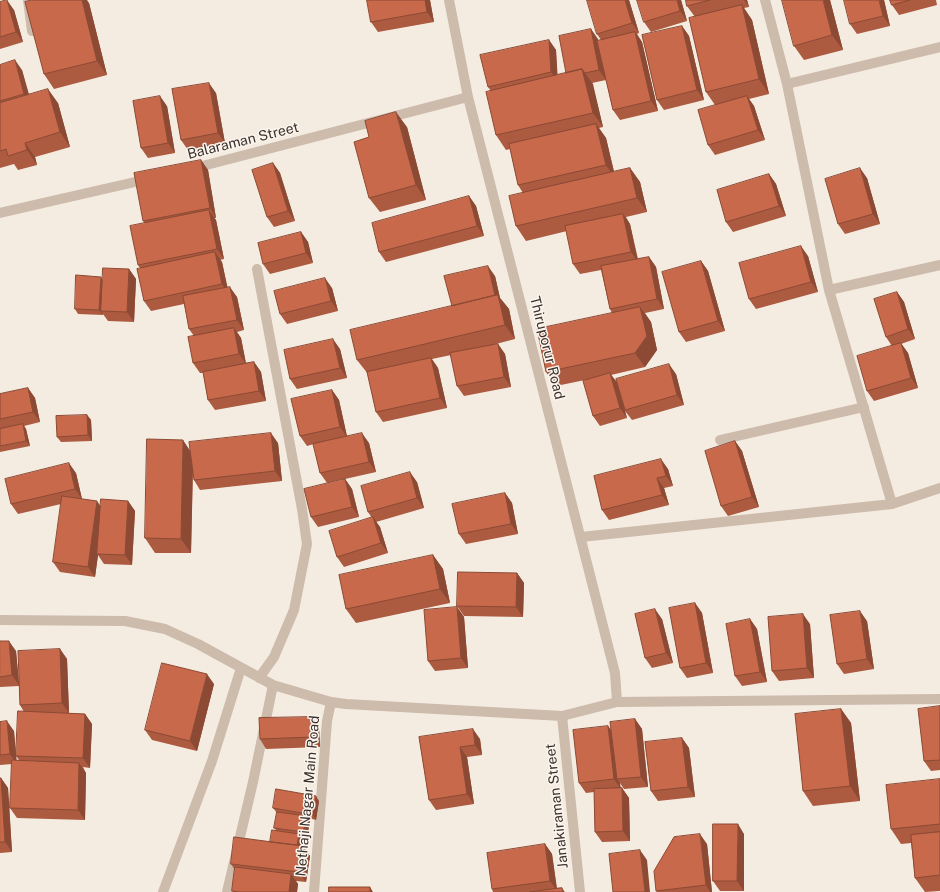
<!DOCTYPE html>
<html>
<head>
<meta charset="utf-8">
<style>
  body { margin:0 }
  canvas { display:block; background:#f4ebe1 }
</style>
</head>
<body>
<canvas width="940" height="892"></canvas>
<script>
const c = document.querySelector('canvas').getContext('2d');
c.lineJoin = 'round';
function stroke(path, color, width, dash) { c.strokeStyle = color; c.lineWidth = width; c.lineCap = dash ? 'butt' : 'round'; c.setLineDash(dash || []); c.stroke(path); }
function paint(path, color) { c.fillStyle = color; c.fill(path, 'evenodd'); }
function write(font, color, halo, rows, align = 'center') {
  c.font = font + ' "Public Sans",sans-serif'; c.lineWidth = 3; c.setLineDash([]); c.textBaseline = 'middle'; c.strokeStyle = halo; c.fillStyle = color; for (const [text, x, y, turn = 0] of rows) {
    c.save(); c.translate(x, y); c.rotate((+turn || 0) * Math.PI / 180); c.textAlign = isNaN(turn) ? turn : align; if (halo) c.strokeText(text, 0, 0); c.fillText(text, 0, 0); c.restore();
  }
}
stroke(new Path2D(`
  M28,0L32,31
  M449,0L468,97L615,673L617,702
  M765,0L787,84L829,290L892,504
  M787,84L940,47
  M191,169L468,97
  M0,213L148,179
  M257,269L302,509L307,544L294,610L274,657L259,678
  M829,290L940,265
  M720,440L864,407
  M581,537L892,504L940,488
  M0,620L125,621L165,629L198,644L273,685L331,702L346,704L562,716L617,702L940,699
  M562,716L580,892
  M163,892L212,761L241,668
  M227,892L253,782L273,685
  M314,892L327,721L331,702`), '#cdbbac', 10);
paint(new Path2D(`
  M367,0H430L434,22L378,32L371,22Z
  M629,0L639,33L637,34L642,42L658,111L620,120L613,110L603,68L606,80L592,83L603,127L599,128L606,138L614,172L630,168L640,182L647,212L626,217L630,224L638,259L649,257L656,267L664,309L645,313L651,322L657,350L645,367L611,375L617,382L676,374L684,405L632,420L625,411L627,418L600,426L593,416L585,380L556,386L546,372L612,313L610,309L601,270L580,274L573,264L567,231L526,241L516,226L523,193L518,185L510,149L506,150L496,135L491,91L488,87L549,40L556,50L557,75L566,73L591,29L598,41L601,40L597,34Z
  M681,0L687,21L651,32L644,22Z
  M686,0H747L749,7L744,8L752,20L769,94L749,99L754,106L765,140L715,155L708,145L715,105L706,92L695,17L687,6Z
  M830,0L843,50L804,60L794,46Z
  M884,0L890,26L857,34L850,24Z
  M890,0H936L937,5L899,15L892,5Z
  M0,2L14,10L23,42L0,49Z
  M89,3L107,75L54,89L44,74Z
  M682,26L689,36L704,100L664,110L657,100Z
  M0,65L22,70L29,94L58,103L70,147L35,157L37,165L18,170L14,164L0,168Z
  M216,93L225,143L188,150L181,140Z
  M167,106L175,153L148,158L141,148Z
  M407,127L426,200L380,212L369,198Z
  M201,160L208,170L216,218H214L216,220L224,259L220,260L222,262L227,287L237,297L244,330L237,332L241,338L246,363L254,362L261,372L266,401L215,410L208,400L203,373H200L193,363L194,336L189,329L184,304L151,311L144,301L140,268L138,265L145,223L143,221Z
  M273,163L280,173L295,221L274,227L267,217Z
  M769,174L776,184L786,216L733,232L726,222Z
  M867,178L880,224L845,234L838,224Z
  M469,196L476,206L484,236L386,262L379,252Z
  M301,232L308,242L313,263L270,274L263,264Z
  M808,256L818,292L756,309L749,299Z
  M701,261L708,271L725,331L686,342L679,332Z
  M129,269L136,279L134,322L108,321L103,314V315L78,314L75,309L103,280Z
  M495,276L500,298L509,309L515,339L492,345L498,344L505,354L511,387L464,396L457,386L451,355L432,359L438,368L447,408L383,422L376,412L368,374L357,360L452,306Z
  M332,288L338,311L287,324L280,314Z
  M897,292L904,302L915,339L901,344L908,353L918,388L874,401L867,391L892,346L886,337Z
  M340,349L347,378L297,389L290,379Z
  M28,388L35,398L40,422L24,426L26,429L30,446L0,452V394Z
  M332,390L339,400L347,436L369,443L376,472L345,479L352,489L359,517L318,527L311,517L343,479L327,483L320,473L314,444L307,446L300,436Z
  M87,415L91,420L92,441L61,442L57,437Z
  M735,441L742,451L759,507L728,516L721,506Z
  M278,443L282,481L200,490L194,480L193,471L191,553H155L145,538L190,451Z
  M668,469L673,486L664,488L669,505L609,520L602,510Z
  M76,473L82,499L100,506L128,501L135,511L132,565L104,564L98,555L95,577L60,572L53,562L61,504L18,514L11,504Z
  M417,482L424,508L376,522L380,527L388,553L344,567L337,557L372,518L368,512Z
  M505,493L512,503L518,534L466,544L459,534Z
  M433,555L443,569L450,603L356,623L346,609Z
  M517,573L524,583L523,617L464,616L457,606Z
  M695,603L702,613L713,673L687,678L680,668Z
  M457,607L464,617L468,668L435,671L428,661Z
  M662,619L673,663L652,668L645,658Z
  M750,619L757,629L767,682L742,686L735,676Z
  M867,621L874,669L844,674L837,664Z
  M810,624L814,678L779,681L772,671Z
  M0,641L16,651L19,682L60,649L67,659L69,713H65L85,714L92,724L90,768L83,767L86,773L85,820L17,818L10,808L12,764L0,765V722L14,731L16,760H19L16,756L24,712L20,705L19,686L0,687Z
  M214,684L197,751L152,740L145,730Z
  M940,706V770L931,771L924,761Z
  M841,709L851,723L860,801L813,806L803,791Z
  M635,719L642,729L648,787L624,789L620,783V788H622L629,798L630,841L602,842L595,832L594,792L586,793L579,783L608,726L612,731Z
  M319,727L320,747L266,749L260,739Z
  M419,737L480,739L482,755L467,757L474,804L436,810L429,800Z
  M682,738L689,748L695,797L658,801L651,791Z
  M0,778H1L8,788L12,852L0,853Z
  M940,779V891L925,892L915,878L911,843L901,844L891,829Z
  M319,801L316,820L308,818L310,821L307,837L301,836L302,839L301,846H303L310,856L306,882L296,881L298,884L297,892H233L232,891L235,870L231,864L270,842L276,830L274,828L277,813L273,808Z
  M744,834V891H720L713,881Z
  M545,844L552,854L557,888H562L565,892H493L492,889Z
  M707,844L712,892H657L656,891Z`), '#ac5a40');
paint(new Path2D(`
  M7,0L14,10L23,42L16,32Z
  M82,0H87L89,3L107,75L97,61Z
  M425,0H430L434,22L427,12Z
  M625,0H629L639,33L632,23Z
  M677,0H681L687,21L680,11Z
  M744,0H747L749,7Z
  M823,0H830L843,50L832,35Z
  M879,0H884L890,26L883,16Z
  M742,5L752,20L769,94L759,79Z
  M682,26L689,36L704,100L697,90Z
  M591,29L598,39L606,80L599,70Z
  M635,32L642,42L658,111L651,101Z
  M549,40L556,50L558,82L551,72Z
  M15,60L22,70L31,104L24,94Z
  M582,69L593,84L603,127L593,113Z
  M209,83L216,93L225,143L218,133Z
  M48,89L58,103L70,147L60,132Z
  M160,96L167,106L175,153L168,143Z
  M747,96L754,106L765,140L758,130Z
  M396,112L407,127L426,200L416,185Z
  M596,124L606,138L616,180L606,165Z
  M25,143L35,157L37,165L27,150Z
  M201,160L208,170L216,218L210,208Z
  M273,163L280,173L295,221L288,211Z
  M630,168L640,182L647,212L637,198Z
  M860,168L867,178L880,224L873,214Z
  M769,174L776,184L786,216L779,206Z
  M469,196L476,206L484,236L477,226Z
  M209,210L216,220L224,259L217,249Z
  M623,214L630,224L638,262L631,252Z
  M301,232L308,242L313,263L306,253Z
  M801,246L808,256L818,292L811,282Z
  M215,252L222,262L229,294L222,284Z
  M649,257L656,267L664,309L657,299Z
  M701,261L708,271L725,331L718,321Z
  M488,266L495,276L500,298L509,309L515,339L505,325L500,301L495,295Z
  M129,269L136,279L134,322L127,312Z
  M101,277L104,282L101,311L103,314V315L99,310Z
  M325,278L332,288L338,311L331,301Z
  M230,287L237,297L244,330L237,320Z
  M897,292L904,302L915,339L908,329Z
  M640,307L651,322L657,350L645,367L635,353Z
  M234,328L241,338L246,364L239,354Z
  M333,339L340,349L347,378L340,368Z
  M901,343L908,353L918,388L911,378Z
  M498,344L505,354L511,387L504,377Z
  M431,358L438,368L447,408L440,398Z
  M254,362L261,372L266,401L259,391Z
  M669,364L676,374L684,405L677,395Z
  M610,373L617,383L627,418L620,408Z
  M28,388L35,398L40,422L33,412Z
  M332,390L339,400L347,437L340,427Z
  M87,415L91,420L92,441L88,435Z
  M23,424L26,429L30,446L26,441Z
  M271,433L278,443L282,481L275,471Z
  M362,433L369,443L376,472L369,462Z
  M183,440L193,455L191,553L181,539Z
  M735,441L742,451L759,507L752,497Z
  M661,459L668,469L673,486L666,476Z
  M69,463L76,473L82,499L75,489Z
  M410,472L417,482L424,508L417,498Z
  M657,478L664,488L669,505L662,495Z
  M345,479L352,489L359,517L352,507Z
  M505,493L512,503L518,534L511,524Z
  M97,501L104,511L97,554L98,555L95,577L88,567Z
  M128,501L135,511L132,565L125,555Z
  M373,517L380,527L388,553L381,543Z
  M433,555L443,569L450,603L440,589Z
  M517,573L524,583L523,617L516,607Z
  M695,603L702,613L713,673L706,663Z
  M457,607L464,617L468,668L461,658Z
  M655,609L662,619L673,663L666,653Z
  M860,611L867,621L874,669L867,659Z
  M803,614L810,624L814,678L807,668Z
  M750,619L757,629L767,682L760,672Z
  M9,641L16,651L19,685L12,675Z
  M60,649L67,659L69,713L62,703Z
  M207,674L214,684L197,751L190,741Z
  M841,709L851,723L860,801L850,786Z
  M85,714L92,724L90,768L83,758Z
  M312,717L319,727L320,747L313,737Z
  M635,719L642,729L648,787L641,777Z
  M7,721L14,731L17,764L10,754Z
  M608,726L615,736L617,779L620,783L621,789L614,779Z
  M473,729L480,739L482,755L475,745Z
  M682,738L689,748L695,797L688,787Z
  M460,747L467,757L474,804L467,794Z
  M79,763L86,773L85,820L78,810Z
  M1,778L8,788L12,852L5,842Z
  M622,788L629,798L630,841L623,831Z
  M316,796L319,801L316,820L313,815Z
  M307,816L310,821L307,837L303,832Z
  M738,824L744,834V891L737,881Z
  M299,834L302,839L300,853L296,848Z
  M700,834L707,844L712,892H710L706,885Z
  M545,844L552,854L557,891L550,881Z
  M303,846L310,856L306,882L299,872Z
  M640,850L647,860L650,892H645Z
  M291,874L298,884L297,892H289Z
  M370,887L373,892H370Z`), '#8c4a34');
const building = new Path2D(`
  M7,0L16,32L0,37V2Z
  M32,0H82L97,61L44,74L25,2Z
  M367,0H425L427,12L371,22Z
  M587,0H625L632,23L597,34Z
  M637,0H677L680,11L644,22Z
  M686,0H710L687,6Z
  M782,0H823L832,35L794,46Z
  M844,0H879L883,16L850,24Z
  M890,0H910L892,5Z
  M742,5L759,79L706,92L689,18Z
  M682,26L697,90L657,100L642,35Z
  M591,29L599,70L585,73L582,69L566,73L559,36Z
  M635,32L651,101L613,110L597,41Z
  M549,40L551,72L488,87L480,55Z
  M15,60L24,94L0,101V65Z
  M582,69L593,113L496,135L486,92Z
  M209,83L218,133L181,140L172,89Z
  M48,89L60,132L25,143L27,150L8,156L6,149L0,151V103Z
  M160,96L168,143L141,148L133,101Z
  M747,96L758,130L708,145L698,110Z
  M396,112L416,185L369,198L354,142L369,137L365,121Z
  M596,124L606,165L518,185L509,144Z
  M201,160L210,208L143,221L134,173Z
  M273,163L288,211L267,217L252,170Z
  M630,168L637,198L516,226L509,196Z
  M860,168L873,214L838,224L825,179Z
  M769,174L779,206L726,222L717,190Z
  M469,196L477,226L379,252L372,223Z
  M209,210L217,249L138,265L130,226Z
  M623,214L631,252L573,264L565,226Z
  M301,232L306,253L263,264L258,243Z
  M801,246L811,282L749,299L739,263Z
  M215,252L222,284L144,301L137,269Z
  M649,257L657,299L610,309L601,266Z
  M701,261L718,321L679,332L662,272Z
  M488,266L495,295L452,306L444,276Z
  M103,268L129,269L127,312L101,311Z
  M76,275L101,277L99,310L75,309Z
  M325,278L331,301L280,314L274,291Z
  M230,287L237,320L189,329L183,296Z
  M897,292L908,329L886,337L874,299Z
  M498,295L505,325L357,360L350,330Z
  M640,307L647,336L635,353L546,372L537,329Z
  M234,328L239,354L193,363L188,337Z
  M333,339L340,368L290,379L284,350Z
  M901,343L911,378L867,391L857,356Z
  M498,344L504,377L457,386L450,353Z
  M431,358L440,398L376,412L367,372Z
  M254,362L259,391L208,400L203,372Z
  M669,364L677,395L625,410L616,379Z
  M610,373L620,408L593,416L583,381Z
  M28,388L33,412L0,419V394Z
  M332,390L340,427L300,436L291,399Z
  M87,415L88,435L57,437L56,416Z
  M23,424L26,441L0,446V429Z
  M271,433L275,471L194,480L189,442Z
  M362,433L369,462L320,473L313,444Z
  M147,439L183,440L181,539L145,538Z
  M735,441L752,497L721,506L705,451Z
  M661,459L666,476L657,478L662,495L602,510L594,476Z
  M69,463L75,489L11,504L5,479Z
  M410,472L417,498L368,512L361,486Z
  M345,479L352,507L311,517L304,489Z
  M505,493L511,524L459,534L452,504Z
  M62,496L97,501L88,567L53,562Z
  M101,499L128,501L125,555L97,554Z
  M373,517L381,543L337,557L329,531Z
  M433,555L440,589L346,609L339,575Z
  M458,572L517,573L516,607L457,606Z
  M695,603L706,663L680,668L669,608Z
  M457,607L461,658L428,661L424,610Z
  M655,609L666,653L645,658L635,614Z
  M860,611L867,659L837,664L830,615Z
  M803,614L807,668L772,671L768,617Z
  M750,619L760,672L735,676L726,624Z
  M0,641H9L12,675L0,677Z
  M60,649L62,703L20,705L18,651Z
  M162,663L207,674L190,741L145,730Z
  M940,706V760L924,761L918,709Z
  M841,709L850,786L803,791L795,714Z
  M18,711L85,714L83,758L16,756Z
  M312,717L313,737L260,739L259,718Z
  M635,719L641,777L617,779L610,722Z
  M7,721L10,754L0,755V722Z
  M608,726L614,779L579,783L573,730Z
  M473,729L475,745L460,747L467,794L429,800L419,737Z
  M682,738L688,787L651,791L645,742Z
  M12,760L79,763L78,810L10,808Z
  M0,778H1L5,842H0Z
  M940,779V824L891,829L886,785Z
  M622,788L623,831L595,832L594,789Z
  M276,789L316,796L313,815L273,808Z
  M277,812L307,816L303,832L274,828Z
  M713,824H738L737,881H713Z
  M272,830L299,834L297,845L270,842Z
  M940,832V875L915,878L911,835Z
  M700,834L706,885L656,891L654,871L674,837Z
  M234,837L303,846L299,872L231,864Z
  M545,844L550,881L492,889L487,853Z
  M640,850L645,892H613L609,854Z
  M235,867L291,874L289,892H239L232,891Z
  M329,887H370V892H329Z
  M562,888L563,892H530Z`);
paint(building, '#c8694b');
stroke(building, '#8c4a34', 1);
write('14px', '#3b302b', '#fbf5ee', [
  ["Balaraman Street",243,141,-14],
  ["Thiruporur Road",547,348,76],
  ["Nethaji Nagar Main Road",308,796,-85],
  ["Janakiraman Street",557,806,-96]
]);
</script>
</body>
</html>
